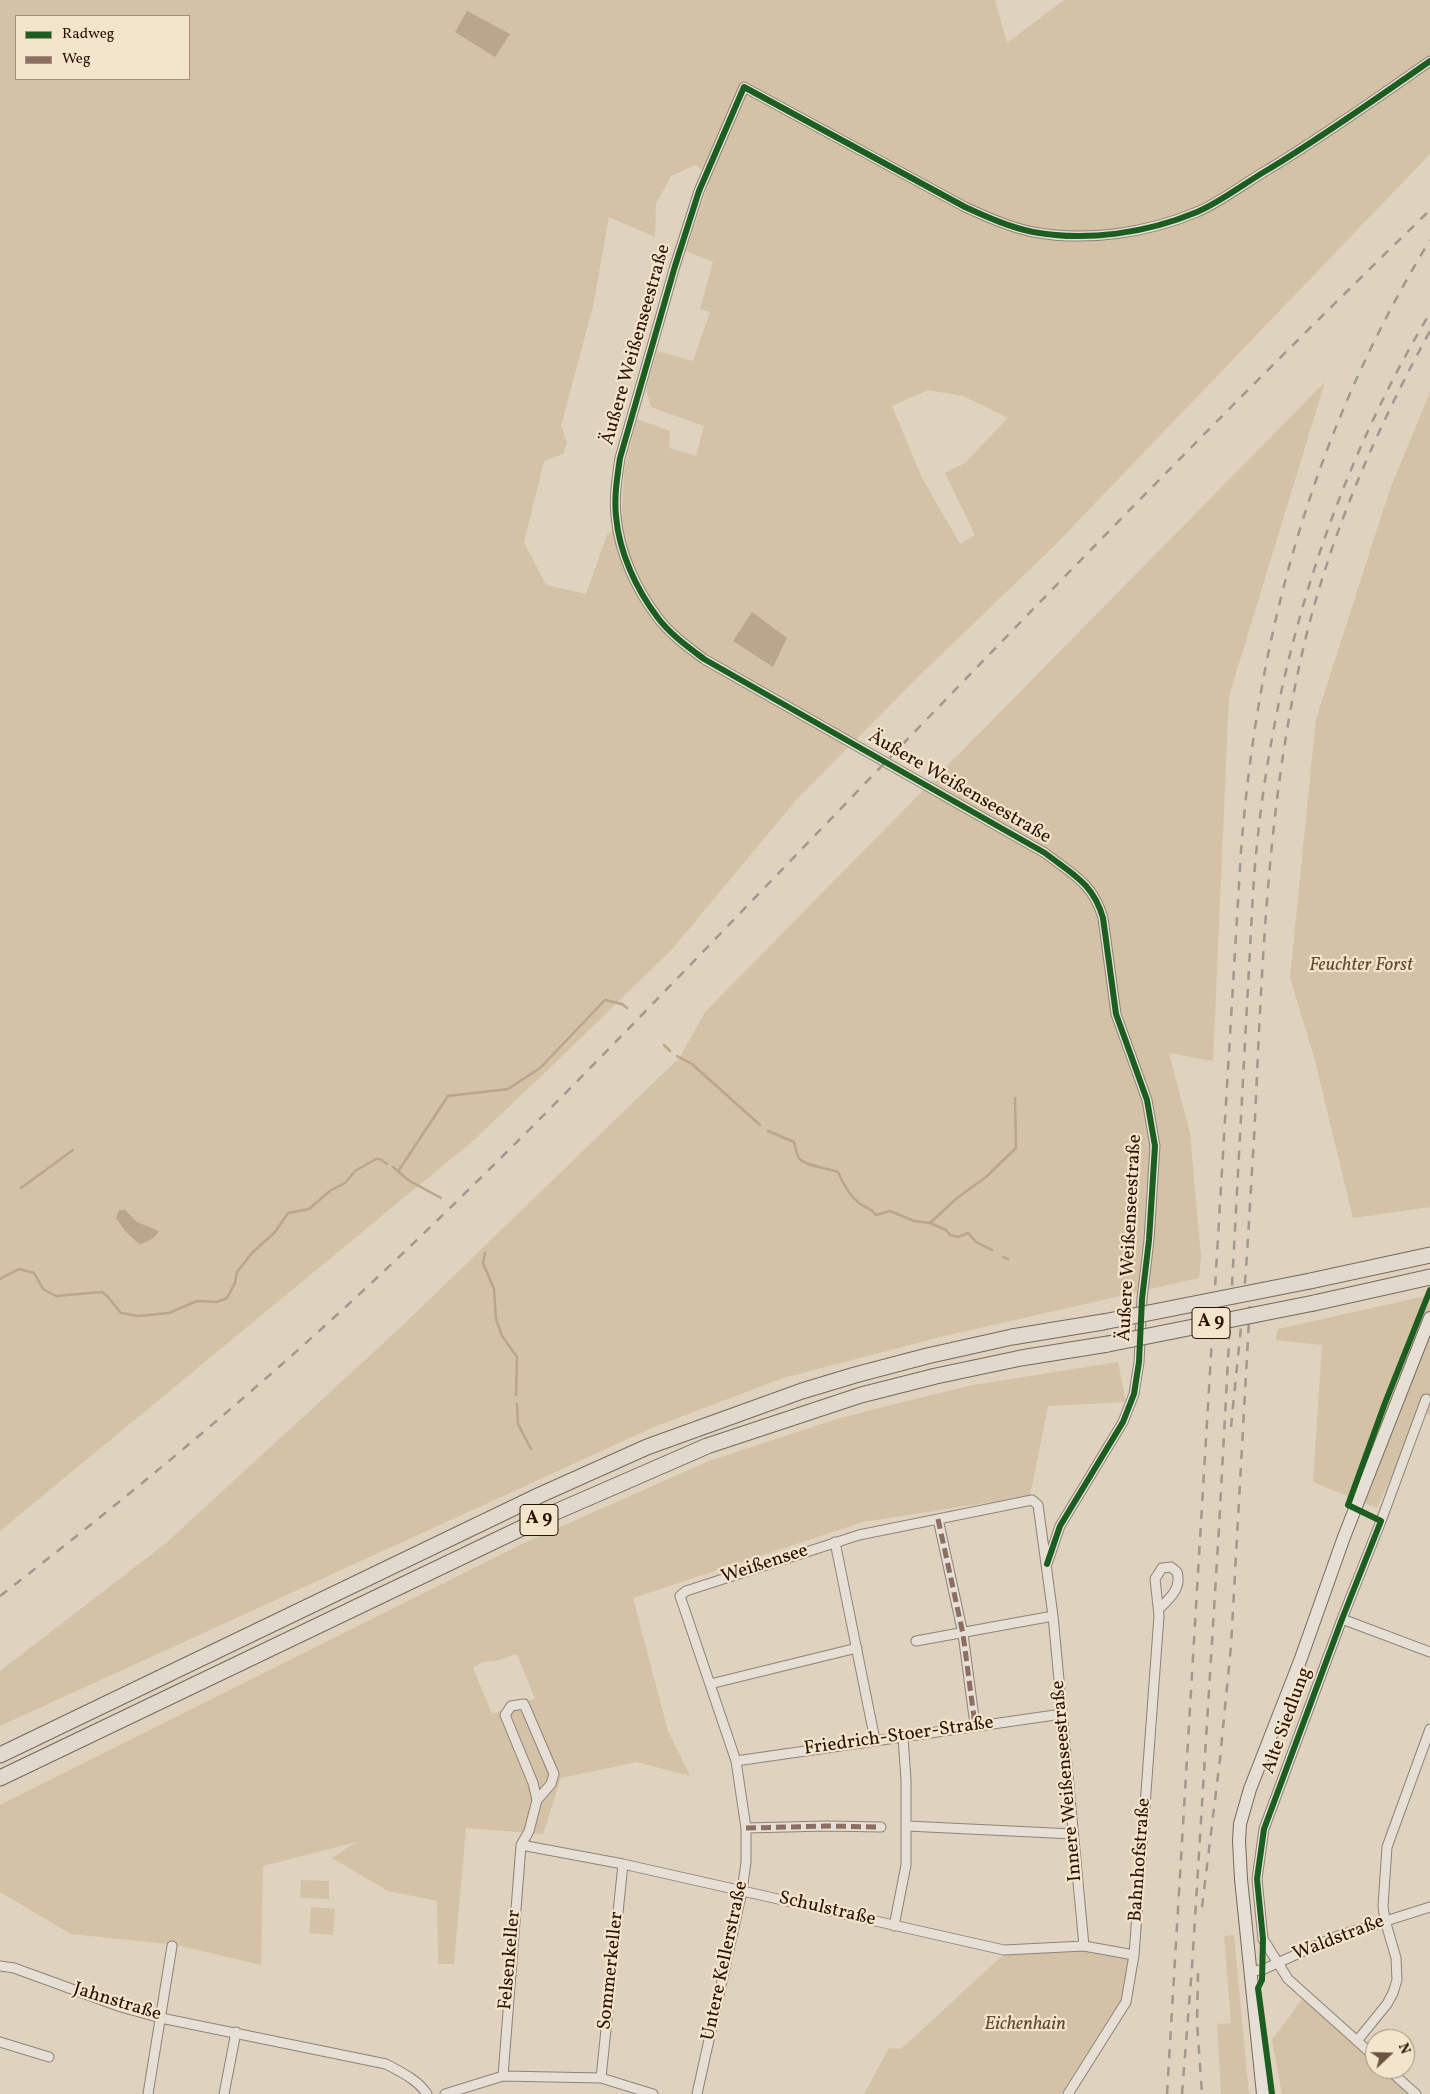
<!DOCTYPE html>
<html>
<head>
<meta charset="utf-8">
<style>
  body { margin:0 }
  #map { position:relative; width:1430px; height:2094px; overflow:hidden; background:#dfd2be; font-family:Vollkorn,serif }
  canvas { display:block }
  .legend { position:absolute; left:15px; top:15px; width:175px; height:65px; box-sizing:border-box; background:#f3e4cc; border:1px solid #a2907a; margin:0; padding:6px 9px; list-style:none; font-size:15px; color:#291200 }
  .legend li { display:flex; align-items:center; gap:10px; height:25px }
  .legend b { width:25px; border:1px solid #a2907a }
  .north { position:absolute; left:1365px; top:2029px; width:50px; height:50px; box-sizing:border-box; background:#f3e4cc; border:1px solid #a2907a; border-radius:50%; rotate:69deg; font-size:14px; font-weight:700; line-height:20px; text-align:center; color:#291200 }
  .north::after { content:''; display:block; margin:auto; width:18px; height:22px; background:#695542; clip-path:polygon(50% 0,100% 100%,50% 72%,0 100%) }
</style>
</head>
<body>
<div id="map">
<canvas width="1430" height="2094"></canvas>
<ul class="legend">
<li><b style="height:6px;background:#1b5e20"></b>Radweg</li>
<li><b style="height:6px;background:#8d6e63"></b>Weg</li>
</ul>
<div class="north">N</div>
</div>
<script>
const c = document.querySelector('canvas').getContext('2d');
c.lineJoin = 'round';
function paint(path, color) { c.fillStyle = color; c.fill(path, 'evenodd'); }
function stroke(path, color, width, dash) { c.strokeStyle = color; c.lineWidth = width; c.lineCap = dash ? 'butt' : 'round'; c.setLineDash(dash || []); c.stroke(path); }
function write(font, color, halo, rows, align = 'center') {
  c.font = font + ' Vollkorn,serif'; c.lineWidth = 4.5; c.setLineDash([]); c.textBaseline = 'middle'; c.strokeStyle = halo; c.fillStyle = color; for (const [text, x, y, turn = 0] of rows) {
    c.save(); c.translate(x, y); c.rotate((+turn || 0) * Math.PI / 180); c.textAlign = isNaN(turn) ? turn : align; if (halo) c.strokeText(text, 0, 0); c.fillText(text, 0, 0); c.restore();
  }
}
paint(new Path2D(`
  M0,0H995L1007,43L1064,0H1430V154L1053,547L920,675L797,799L673,948L581,1038L475,1139L0,1531ZM16,16H189V79H16ZM695,165L711,176L686,251L713,262L700,309L710,312L693,361L657,351L646,389L651,407L704,426L696,456L669,448L670,431L637,419L624,470L621,522L607,535L586,594L546,585L524,542L544,461L563,454L567,443L561,426L593,306L609,217L655,237L656,204L671,176ZM928,390L963,396L1008,418L965,463L945,473L975,535L960,544L922,478L892,406Z
  M1325,382L1229,696L1213,1061L1169,1053L1190,1133L1201,1257L1199,1278L940,1337L783,1378L654,1427L0,1726V1671L165,1544L402,1326L680,1057L705,1012Z
  M1430,392V1207L1353,1218L1314,1057L1290,978L1316,719L1390,489Z
  M1430,1295V1415L1421,1412L1377,1508L1313,1482L1322,1345L1276,1340L1278,1329Z
  M1118,1362L1126,1402L1048,1406L1030,1496L863,1522L633,1598L668,1731L690,1776L637,1762L561,1778L543,1834L466,1828L454,1964H438L437,1901L388,1891L332,1858L356,1842L263,1866L261,1965L177,1945L71,1934L0,1892V1805L524,1543L709,1461L837,1419L895,1404L973,1385ZM517,1654L535,1699L492,1714L473,1668L482,1662L495,1661Z
  M301,1880L329,1881V1899L300,1898Z
  M311,1907L335,1909L333,1935L309,1933Z
  M1234,1935L1249,2094H1221L1217,2024L1231,2023L1224,1936Z
  M1084,1951L1129,1959L1122,1999L1061,2094H864L889,2048L901,2049L1003,1955Z
  M1308,1991L1375,2052V2069H1394L1422,2094H1282L1272,2040Z`), '#d4c2a6');
paint(new Path2D(`
  M467,11L510,34L495,57L455,32Z
  M752,612L787,638L773,667L733,641Z
  M119,1210H125L137,1222L159,1231C156,1238 146,1243 139,1244L126,1232L116,1218Z`), '#baa68b');
stroke(new Path2D(`
  M664,1045L670,1051
  M677,1056L692,1064L760,1125
  M768,1131L794,1142C796,1147 796,1154 799,1158C804,1166 828,1168 838,1172C843,1184 849,1195 859,1203C865,1207 872,1209 876,1215L890,1211L914,1221L930,1223L946,1230L950,1235L958,1237L968,1233L976,1242L992,1250
  M393,1167L408,1180L441,1198
  M399,1170L448,1096L508,1089L540,1068L605,1000L622,1004L627,1008
  M21,1188L73,1150
  M930,1223L957,1198L986,1177L1016,1148L1015,1098
  M485,1253L483,1263L494,1289L496,1319L502,1336L517,1357L516,1395
  M1003,1257L1008,1259
  M0,1279L19,1269L34,1273L43,1289L56,1296L102,1292L108,1297L121,1313L138,1316L169,1313L197,1301L217,1302L227,1298L235,1283L237,1272L252,1253L275,1232L288,1213L309,1209L331,1190L345,1183L355,1171L376,1159H380L387,1164
  M517,1404L518,1424L531,1449`), '#baa68b', 2.5);
const street = new Path2D(`
  M938,1519L963,1634L975,1725
  M835,1542L875,1740
  M1047,1564L1060,1526L1123,1422L1134,1394L1139,1362L1142,1299L1149,1240L1155,1146L1147,1100L1116,1014L1103,918C1093,883 1072,874 1045,853L704,659C688,647 670,634 658,618C636,589 619,552 616,516C614,497 617,478 620,458L675,266L699,191L744,87L965,207C987,217 1009,227 1033,232C1087,242 1147,233 1197,212C1221,202 1246,182 1269,169C1325,135 1377,98 1430,61
  M1342,1619L1430,1652
  M916,1641L1053,1616
  M710,1684L857,1648
  M736,1761L1062,1714
  M907,1826L1073,1834
  M746,1828L827,1826L881,1827
  M521,1845L623,1864L1004,1950L1084,1946L1134,1955
  M894,1926L906,1865V1780L903,1737
  M0,1966L14,1968L121,2007L161,2018L386,2064C401,2072 418,2080 427,2094
  M1250,1971L1262,1970L1335,1937L1430,1907
  M1357,2041L1387,2004L1393,1993L1397,1980L1396,1958L1385,1920L1383,1906L1387,1847L1430,1729
  M0,2042L49,2057
  M1375,2057L1288,1979L1263,1939L1257,1879L1264,1829L1342,1619L1381,1521L1426,1399
  M1388,2069L1416,2094
  M503,2076L521,1845L529,1831L537,1800L551,1784L554,1774L524,1704L511,1706L505,1715L533,1783L537,1800
  M601,2078L623,1864
  M148,2094L172,1946
  M224,2094L236,2032
  M445,2094L503,2076L601,2078L653,2094
  M697,2094L742,1891L746,1862V1828L736,1761L680,1596L686,1591L859,1535L1032,1500L1038,1505L1053,1616L1084,1946
  M1068,2094L1126,2002L1134,1955L1159,1616L1155,1579L1162,1568L1171,1567L1177,1572C1182,1588 1170,1598 1159,1609`);
const secondary = new Path2D(`
  M1263,2094L1241,1879L1239,1841L1240,1824L1250,1789L1300,1661L1344,1537L1430,1318`);
const highway = new Path2D(`
  M1310,1281L1430,1255
  M1314,1303L1430,1277
  M0,1755L540,1495L647,1447L802,1391L855,1375L927,1356L1012,1337L1103,1322
  M0,1778L551,1514L707,1446L861,1395L936,1376L1021,1358L1108,1344`);
stroke(street, '#8e8376', 11);
stroke(secondary, '#746a5d', 14);
stroke(highway, '#746a5d', 17);
stroke(street, '#e5dfd5', 9);
stroke(secondary, '#e5dfd5', 12);
stroke(highway, '#e1d9cd', 15);
stroke(new Path2D(`
  M1231,1427C1236,1374 1242,1322 1246,1269C1249,1226 1251,1183 1254,1139C1262,974 1266,807 1304,645C1330,535 1376,430 1430,331
  M0,1596C132,1494 261,1387 382,1273C535,1129 680,975 826,824C1025,617 1224,410 1430,210
  M1202,1907L1220,1759L1231,1646L1250,1302
  M1198,1973L1197,2022L1202,2094
  M1167,2094L1241,851C1258,631 1314,430 1430,240
  M1182,2094L1192,1967L1219,1528L1253,893C1266,690 1325,488 1430,313`), '#a0998f', 2.5, [9, 9]);
const highwayBridge = new Path2D(`
  M1103,1322L1310,1281
  M1108,1344L1314,1303`);
stroke(highwayBridge, '#746a5d', 17, []);
stroke(highwayBridge, '#e1d9cd', 15);
stroke(new Path2D(`
  M938,1519L963,1634L975,1725
  M746,1828L827,1826L881,1827`), '#8d6e63', 5, [10, 5]);
stroke(new Path2D(`
  M1047,1564L1060,1526L1123,1422L1134,1394L1139,1362L1142,1299L1149,1240L1155,1146L1147,1100L1116,1014L1103,918C1093,883 1072,874 1045,853L704,659C688,647 670,634 658,618C636,589 619,552 616,516C614,497 617,478 620,458L675,266L699,191L744,87L965,207C987,217 1009,227 1033,232C1087,242 1147,233 1197,212C1221,202 1246,182 1269,169C1325,135 1377,98 1430,61
  M1272,2094L1258,1988L1262,1980L1263,1939L1257,1879L1264,1829L1342,1619L1381,1521L1348,1505L1385,1403L1430,1290`), '#1b5e20', 6);
for (const [x, y, w] of [
  [1211,1323,38],
  [539,1520,38]
]) { const box = new Path2D(); box.roundRect(x - w / 2, y - 15.5, w, 31, 4); c.fillStyle = '#f3e4cc'; c.fill(box); stroke(box, '#291200', 1); }
write('bold 18px', '#291200', null, [
  ["A 9",1211,1323],
  ["A 9",539,1520]
]);
write('19px', '#291200', '#f3e4cc', [
  ["Äußere Weißenseestraße",637,345,-74],
  ["Äußere Weißenseestraße",959,788,30],
  ["Äußere Weißenseestraße",1131,1238,-87],
  ["Weißensee",765,1565,-18],
  ["Alte Siedlung",1288,1721,-70],
  ["Friedrich-Stoer-Straße",899,1737,-8],
  ["Innere Weißenseestraße",1068,1781,-95],
  ["Bahnhofstraße",1141,1860,-86],
  ["Schulstraße",827,1910,13],
  ["Waldstraße",1339,1939,-21],
  ["Felsenkeller",511,1960,-85],
  ["Untere Kellerstraße",726,1961,-78],
  ["Sommerkeller",612,1971,-84],
  ["Jahnstraße",117,2003,17]
]);
write('italic 19px', '#624b33', '#f3e4cc', [
  ["Feuchter Forst",1361,967],
  ["Eichenhain",1025,2026]
]);
</script>
</body>
</html>
